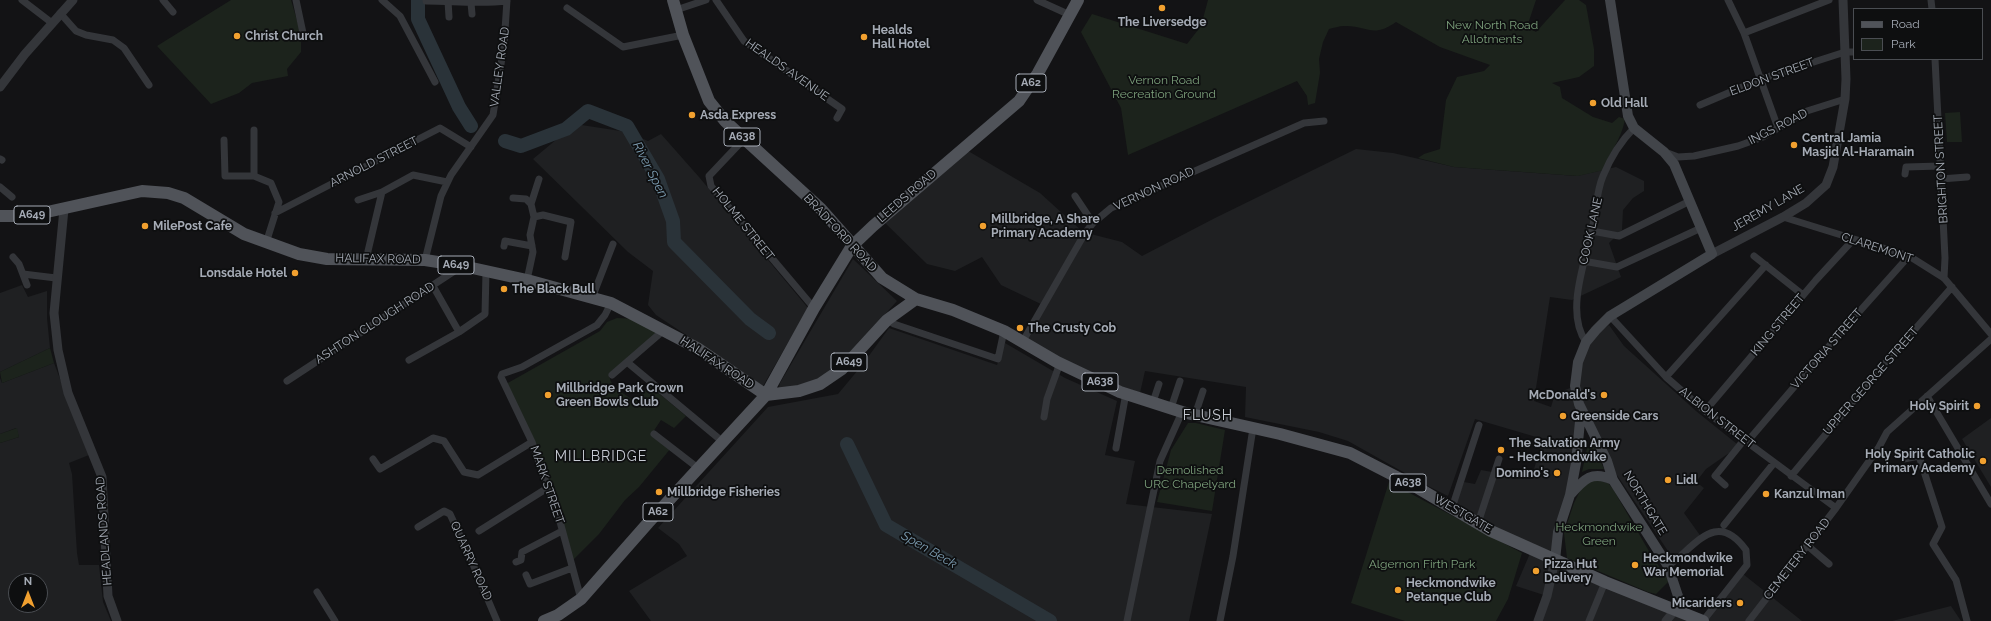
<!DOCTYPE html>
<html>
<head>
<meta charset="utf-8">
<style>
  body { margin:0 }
  #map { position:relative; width:1991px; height:621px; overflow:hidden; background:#131315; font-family:Raleway,sans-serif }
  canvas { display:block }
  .legend { position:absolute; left:1853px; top:8px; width:130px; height:52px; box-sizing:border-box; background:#0e0f10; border:1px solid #4a4d52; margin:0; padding:5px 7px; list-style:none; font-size:12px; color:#a5abb5 }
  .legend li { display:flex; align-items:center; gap:8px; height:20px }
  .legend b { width:20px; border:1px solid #4a4d52 }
  .north { position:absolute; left:8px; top:573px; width:40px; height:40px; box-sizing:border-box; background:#0e0f10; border:1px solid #4a4d52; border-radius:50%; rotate:0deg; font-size:11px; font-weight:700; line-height:16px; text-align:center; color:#a5abb5 }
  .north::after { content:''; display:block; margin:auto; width:14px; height:18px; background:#f1a02f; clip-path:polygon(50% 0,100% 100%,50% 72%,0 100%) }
</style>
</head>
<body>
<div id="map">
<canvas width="1991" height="621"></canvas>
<ul class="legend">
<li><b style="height:5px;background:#505359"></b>Road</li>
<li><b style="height:11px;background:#1c231c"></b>Park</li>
</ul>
<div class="north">N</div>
</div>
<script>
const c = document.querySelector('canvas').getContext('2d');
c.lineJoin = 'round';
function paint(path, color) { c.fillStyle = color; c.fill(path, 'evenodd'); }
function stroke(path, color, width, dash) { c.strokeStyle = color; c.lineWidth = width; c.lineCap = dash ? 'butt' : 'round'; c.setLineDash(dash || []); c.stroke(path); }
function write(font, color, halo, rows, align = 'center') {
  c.font = font + ' Raleway,sans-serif'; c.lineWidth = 3.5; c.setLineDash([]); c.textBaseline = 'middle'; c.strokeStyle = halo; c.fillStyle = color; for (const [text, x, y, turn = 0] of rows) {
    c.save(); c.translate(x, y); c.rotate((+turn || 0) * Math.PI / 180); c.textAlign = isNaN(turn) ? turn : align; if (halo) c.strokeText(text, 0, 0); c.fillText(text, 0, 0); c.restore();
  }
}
paint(new Path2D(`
  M575,124L627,132L648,141L661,134L699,177L808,308L763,386L656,315L648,305L653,271L628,252L533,159Z
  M963,148L1040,193L1083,232L1122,242L1142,256L1215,218L1356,149L1393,153L1454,167L1577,176L1616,167L1644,181V191L1633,198L1623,210L1622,230L1609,243L1621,277L1572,300L1550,297L1534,401L1551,407L1555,394L1575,386L1586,342L1609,325L1624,346L1696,411L1737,444L1729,453L1706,469L1696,482L1704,488L1684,513L1702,538L1672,557L1584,426L1554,558L1707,618L1743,574L1802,621H1538L1547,596L1516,586L1534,544L1478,523L1455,505L1464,482L1475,484L1481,470L1531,479L1543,439L1475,419L1448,496L1428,486L1348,441L1319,432L1245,417L1246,387L1145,371L1140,393L1090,374L1026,340L1043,305L1001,285L982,257L955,271L927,264L881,219Z
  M853,259L897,301L861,341L830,372L818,382L778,391L780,383Z
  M22,285L28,297L47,291V318L50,348L0,372V293Z
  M889,328L997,365L1005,343L1065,378L1117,401L1105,455L1135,461L1126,504L1212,514L1189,621H651L629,591L687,556L679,544L658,528L768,407L838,394L863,364Z
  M54,363L89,455L69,463L72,474L77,553L79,565H99L103,602L111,621H0V443L19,437L16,428L0,434V378L2,383ZM16,581H40V605H16Z
  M1991,418V487L1962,439Z
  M1951,606L1961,621H1892Z`), '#1f2022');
paint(new Path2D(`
  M231,0H291L301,34V52L287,69L288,76L252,83L239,93L211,104L157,46Z
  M1208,0H1536L1527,27L1536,32L1565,0H1579L1586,5L1594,49V66L1579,77L1552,83L1560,87L1562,98L1593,117L1612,123L1619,117L1625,119C1621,141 1610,150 1604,170L1578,176L1454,167L1418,158L1424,154L1440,149L1446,100L1457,77L1484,71L1490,65L1440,47L1396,22C1372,39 1367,25 1344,26C1339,26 1334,28 1329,29L1323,42L1319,59L1320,73L1315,103L1308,105L1307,96L1297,81L1128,155L1121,108L1081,32L1092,14L1187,44L1201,26Z
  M1960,112L1962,142H1947L1945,113Z
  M617,318L637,319L660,330L610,373C607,386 624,393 634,401L650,386L686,416L674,428L661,420L653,432L671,448L639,487L625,500L599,534L572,561L561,518L506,384L600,331L607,322Z
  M50,348L54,363L2,383L0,372Z
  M1188,423H1196L1225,430L1212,511L1157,502L1171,450Z
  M17,428L19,437L0,443V434Z
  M1594,447L1604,469H1589L1582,472L1587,448Z
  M1597,480L1608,483L1613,489L1650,553L1669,581L1656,594L1648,592L1567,558L1564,533L1574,503L1582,487L1590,481Z
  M1389,482L1522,553L1508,599L1496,621H1405L1351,603Z`), '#1c231c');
stroke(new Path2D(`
  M418,0V19L459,107L471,126
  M505,141L521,146L566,129L588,111L627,126L658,179L673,221L674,242L750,319L769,333
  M847,444L886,525L1050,621`), '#2a3339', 14);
stroke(new Path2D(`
  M22,0L52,23
  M163,0L173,12
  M296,0L303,33
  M382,0L400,16L435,82
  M716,0L744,41L842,109L837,118
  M1037,0L1070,15
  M1728,0L1744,33L1778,128
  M1931,0L1932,9
  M426,1C453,1 480,4 507,1
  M448,1L449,17
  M471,3L472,14
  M567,8L623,47L683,35
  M676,10L706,0
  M60,13L76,31L86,35L113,40L124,48L149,85
  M1744,33L1829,0
  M1935,59L1945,258L1944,278
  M1700,105L1761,79L1845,52H1854
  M254,130V176
  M744,139L709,176L711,186L814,308
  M224,140L225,176H254L271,183L279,202L266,243
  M1665,152L1678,157L1694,156L1738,146L1763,137L1807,111L1845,99
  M0,159L2,160
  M1905,174L1906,167L1940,166
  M1941,179L1967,177
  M0,187L12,197
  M1075,196L1093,223
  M513,198L526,199L531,204
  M358,200L382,192L413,175L447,182
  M275,213L440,128L471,147
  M534,217L543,215L571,222L565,257
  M1783,217L1909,256L1944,278L1991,334
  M1592,231L1619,236L1690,201
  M504,246L505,241L532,246
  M1754,256L1803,295
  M13,257L19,264L27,285
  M368,259V251L382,192
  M425,260L441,196L451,175L493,115L504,45L507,0
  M1583,261L1617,267L1701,228
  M23,274L56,278
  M527,280L533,252L530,235L534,217L531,204L539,179
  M433,286L459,332
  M592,298L613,244
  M1610,316L1666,377L1705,411L1836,508
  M887,320L894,324L998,359L1004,331
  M1023,341L1085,233L1093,223L1111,208L1304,123L1324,121
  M1586,342C1565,313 1585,262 1592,230C1596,213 1596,192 1603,176C1610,159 1621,141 1634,128
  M409,360L459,332L485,314L486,271
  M627,362L723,442
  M612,375L664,330
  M1666,377L1766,265
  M287,381L462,266
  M1927,396L1991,504
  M1153,402L1159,384
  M1171,408L1180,381
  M1705,411L1816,280L1853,240
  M1195,415L1203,391
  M1044,417L1047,399L1060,363
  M654,434L698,468
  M1747,442L1842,331L1909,256
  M1116,448L1126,393
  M373,459L380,469L433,438L444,441L464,472L478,475L532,442
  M1904,459L1919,456L1942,527L1933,544L1956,580L1967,621
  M1791,476L1880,369L1952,287
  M1725,485L1715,476L1744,440
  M1452,508L1479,425
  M1478,523L1499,459
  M1724,525L1774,463
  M418,527L444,511L450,514L472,562L497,621
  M479,531L549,487
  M1808,546L1829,564
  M516,562L521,560L522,552L562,531
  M1668,566C1696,546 1716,509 1746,550L1747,565L1703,621
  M526,575L530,584L572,568
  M317,592L335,621
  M581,599L559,518L532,442L501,377L502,374L522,367L597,325L605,315L611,303
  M1127,621L1160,461L1182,412
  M1220,621L1233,556L1253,428
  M1589,621L1605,582
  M1749,621L1836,508L1879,447L1887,432L1991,339`), '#34363a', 7);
stroke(new Path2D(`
  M0,87L25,54L73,0
  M64,209L54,313L58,350L68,393L102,477L108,596L117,621
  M1712,254L1783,217L1806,203L1826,185L1833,167L1845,99L1846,79L1843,0
  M1538,621L1547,596L1555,560
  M1666,621L1675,610`), '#34363a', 9);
stroke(new Path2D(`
  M1610,0L1628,116L1634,128L1664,152L1674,164L1712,254L1610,316L1596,330L1586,342L1578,362L1575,386L1579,404L1607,461L1613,480L1668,566L1678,596L1675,610
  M1570,495C1584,479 1592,470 1613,480
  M1555,560L1558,532L1570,495L1576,463L1581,411`), '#42454a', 10);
stroke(new Path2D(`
  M673,0L683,35L709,101L725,121L821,209L882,278L916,299L953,310L1004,331L1057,362L1120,392L1182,412L1280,434L1350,453L1418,488L1491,531L1605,582L1703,621
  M0,216H29L142,191L168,193L184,198L244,234L299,254L327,259L425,260L463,266L527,280L611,303L697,348L766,395
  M766,395L799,391L820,384L842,369L887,320L916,299
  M544,621L558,615L581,599L648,523L766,395L814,308L852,246L873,226L1019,101L1038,73L1078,0`), '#505359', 12);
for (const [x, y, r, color] of [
  [1162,8,4,"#f1a02f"],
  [237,36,4,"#f1a02f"],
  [864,37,4,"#f1a02f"],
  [1593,103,4,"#f1a02f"],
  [692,115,4,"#f1a02f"],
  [1794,145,4,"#f1a02f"],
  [145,226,4,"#f1a02f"],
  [983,226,4,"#f1a02f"],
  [295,273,4,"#f1a02f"],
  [504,289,4,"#f1a02f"],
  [1020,328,4,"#f1a02f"],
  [548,395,4,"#f1a02f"],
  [1604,395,4,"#f1a02f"],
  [1977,406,4,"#f1a02f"],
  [1563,416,4,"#f1a02f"],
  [1501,450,4,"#f1a02f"],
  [1983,461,4,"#f1a02f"],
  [1557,473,4,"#f1a02f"],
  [1668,480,4,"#f1a02f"],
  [659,492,4,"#f1a02f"],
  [1766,494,4,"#f1a02f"],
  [1635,565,4,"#f1a02f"],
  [1536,571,4,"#f1a02f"],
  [1398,590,4,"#f1a02f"],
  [1740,603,4,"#f1a02f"]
]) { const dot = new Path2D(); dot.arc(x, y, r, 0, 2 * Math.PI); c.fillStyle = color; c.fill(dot); stroke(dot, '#0e0f10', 1.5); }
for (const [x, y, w] of [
  [1031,83,30],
  [742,137,36],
  [32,215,36],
  [456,265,36],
  [849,362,36],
  [1100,382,36],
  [1408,483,36],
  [658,512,30]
]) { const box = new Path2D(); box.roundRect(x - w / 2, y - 9, w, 18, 3); c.fillStyle = '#0e0f10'; c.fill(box); stroke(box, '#a5abb5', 1); }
write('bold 11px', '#a5abb5', null, [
  ["A62",1031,83],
  ["A638",742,137],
  ["A649",32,215],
  ["A649",456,265],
  ["A649",849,362],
  ["A638",1100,382],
  ["A638",1408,483],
  ["A62",658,512]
]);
write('bold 12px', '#a5abb5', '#0e0f10', [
  ["The Liversedge",1162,22,"center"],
  ["Healds",872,30],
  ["Hall Hotel",872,44],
  ["Christ Church",245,36],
  ["Old Hall",1601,103],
  ["Asda Express",700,115],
  ["Central Jamia",1802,138],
  ["Masjid Al-Haramain",1802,152],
  ["Millbridge, A Share",991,219],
  ["Primary Academy",991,233],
  ["MilePost Cafe",153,226],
  ["Lonsdale Hotel",287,273,"right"],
  ["The Black Bull",512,289],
  ["The Crusty Cob",1028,328],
  ["Millbridge Park Crown",556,388],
  ["Green Bowls Club",556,402],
  ["McDonald's",1596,395,"right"],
  ["Holy Spirit",1969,406,"right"],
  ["Greenside Cars",1571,416],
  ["The Salvation Army",1509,443],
  ["- Heckmondwike",1509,457],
  ["Holy Spirit Catholic",1975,454,"right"],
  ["Primary Academy",1975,468,"right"],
  ["Domino's",1549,473,"right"],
  ["Lidl",1676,480],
  ["Millbridge Fisheries",667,492],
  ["Kanzul Iman",1774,494],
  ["Heckmondwike",1643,558],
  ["War Memorial",1643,572],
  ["Pizza Hut",1544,564],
  ["Delivery",1544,578],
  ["Heckmondwike",1406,583],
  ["Petanque Club",1406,597],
  ["Micariders",1732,603,"right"]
], 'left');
write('12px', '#7da17c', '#0e0f10', [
  ["New North Road",1492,25],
  ["Allotments",1492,39],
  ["Vernon Road",1164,80],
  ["Recreation Ground",1164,94],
  ["Demolished",1190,470],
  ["URC Chapelyard",1190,484],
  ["Heckmondwike",1599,527],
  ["Green",1599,541],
  ["Algernon Firth Park",1422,564]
]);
write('12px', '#a5abb5', '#0e0f10', [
  ["VALLEY ROAD",500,67,-82],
  ["HEALDS AVENUE",787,70,35],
  ["ELDON STREET",1772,77,-20],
  ["INGS ROAD",1778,127,-27],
  ["ARNOLD STREET",374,162,-27],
  ["BRIGHTON STREET",1941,169,-93],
  ["VERNON ROAD",1154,189,-25],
  ["LEEDS ROAD",907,196,-41],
  ["JEREMY LANE",1768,208,-30],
  ["HOLME STREET",743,224,51],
  ["COOK LANE",1591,231,-77],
  ["BRADFORD ROAD",840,233,47],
  ["CLAREMONT",1877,248,18],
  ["HALIFAX ROAD",378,259,1],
  ["ASHTON CLOUGH ROAD",375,323,-33],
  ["KING STREET",1778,325,-50],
  ["VICTORIA STREET",1827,349,-49],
  ["HALIFAX ROAD",717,363,33],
  ["UPPER GEORGE STREET",1871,381,-49],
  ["ALBION STREET",1717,418,38],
  ["MARK STREET",547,485,71],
  ["NORTHGATE",1645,503,59],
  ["WESTGATE",1463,514,30],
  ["HEADLANDS ROAD",104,531,-94],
  ["CEMETERY ROAD",1797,559,-52],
  ["QUARRY ROAD",471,561,66]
]);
write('italic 13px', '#7c9cb1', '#0e0f10', [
  ["River Spen",650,170,63],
  ["Spen Beck",929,550,30]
]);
c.letterSpacing = '1px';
write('14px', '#c6cad2', '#0e0f10', [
  ["FLUSH",1208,416],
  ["MILLBRIDGE",601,457]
]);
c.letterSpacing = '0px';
</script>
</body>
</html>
